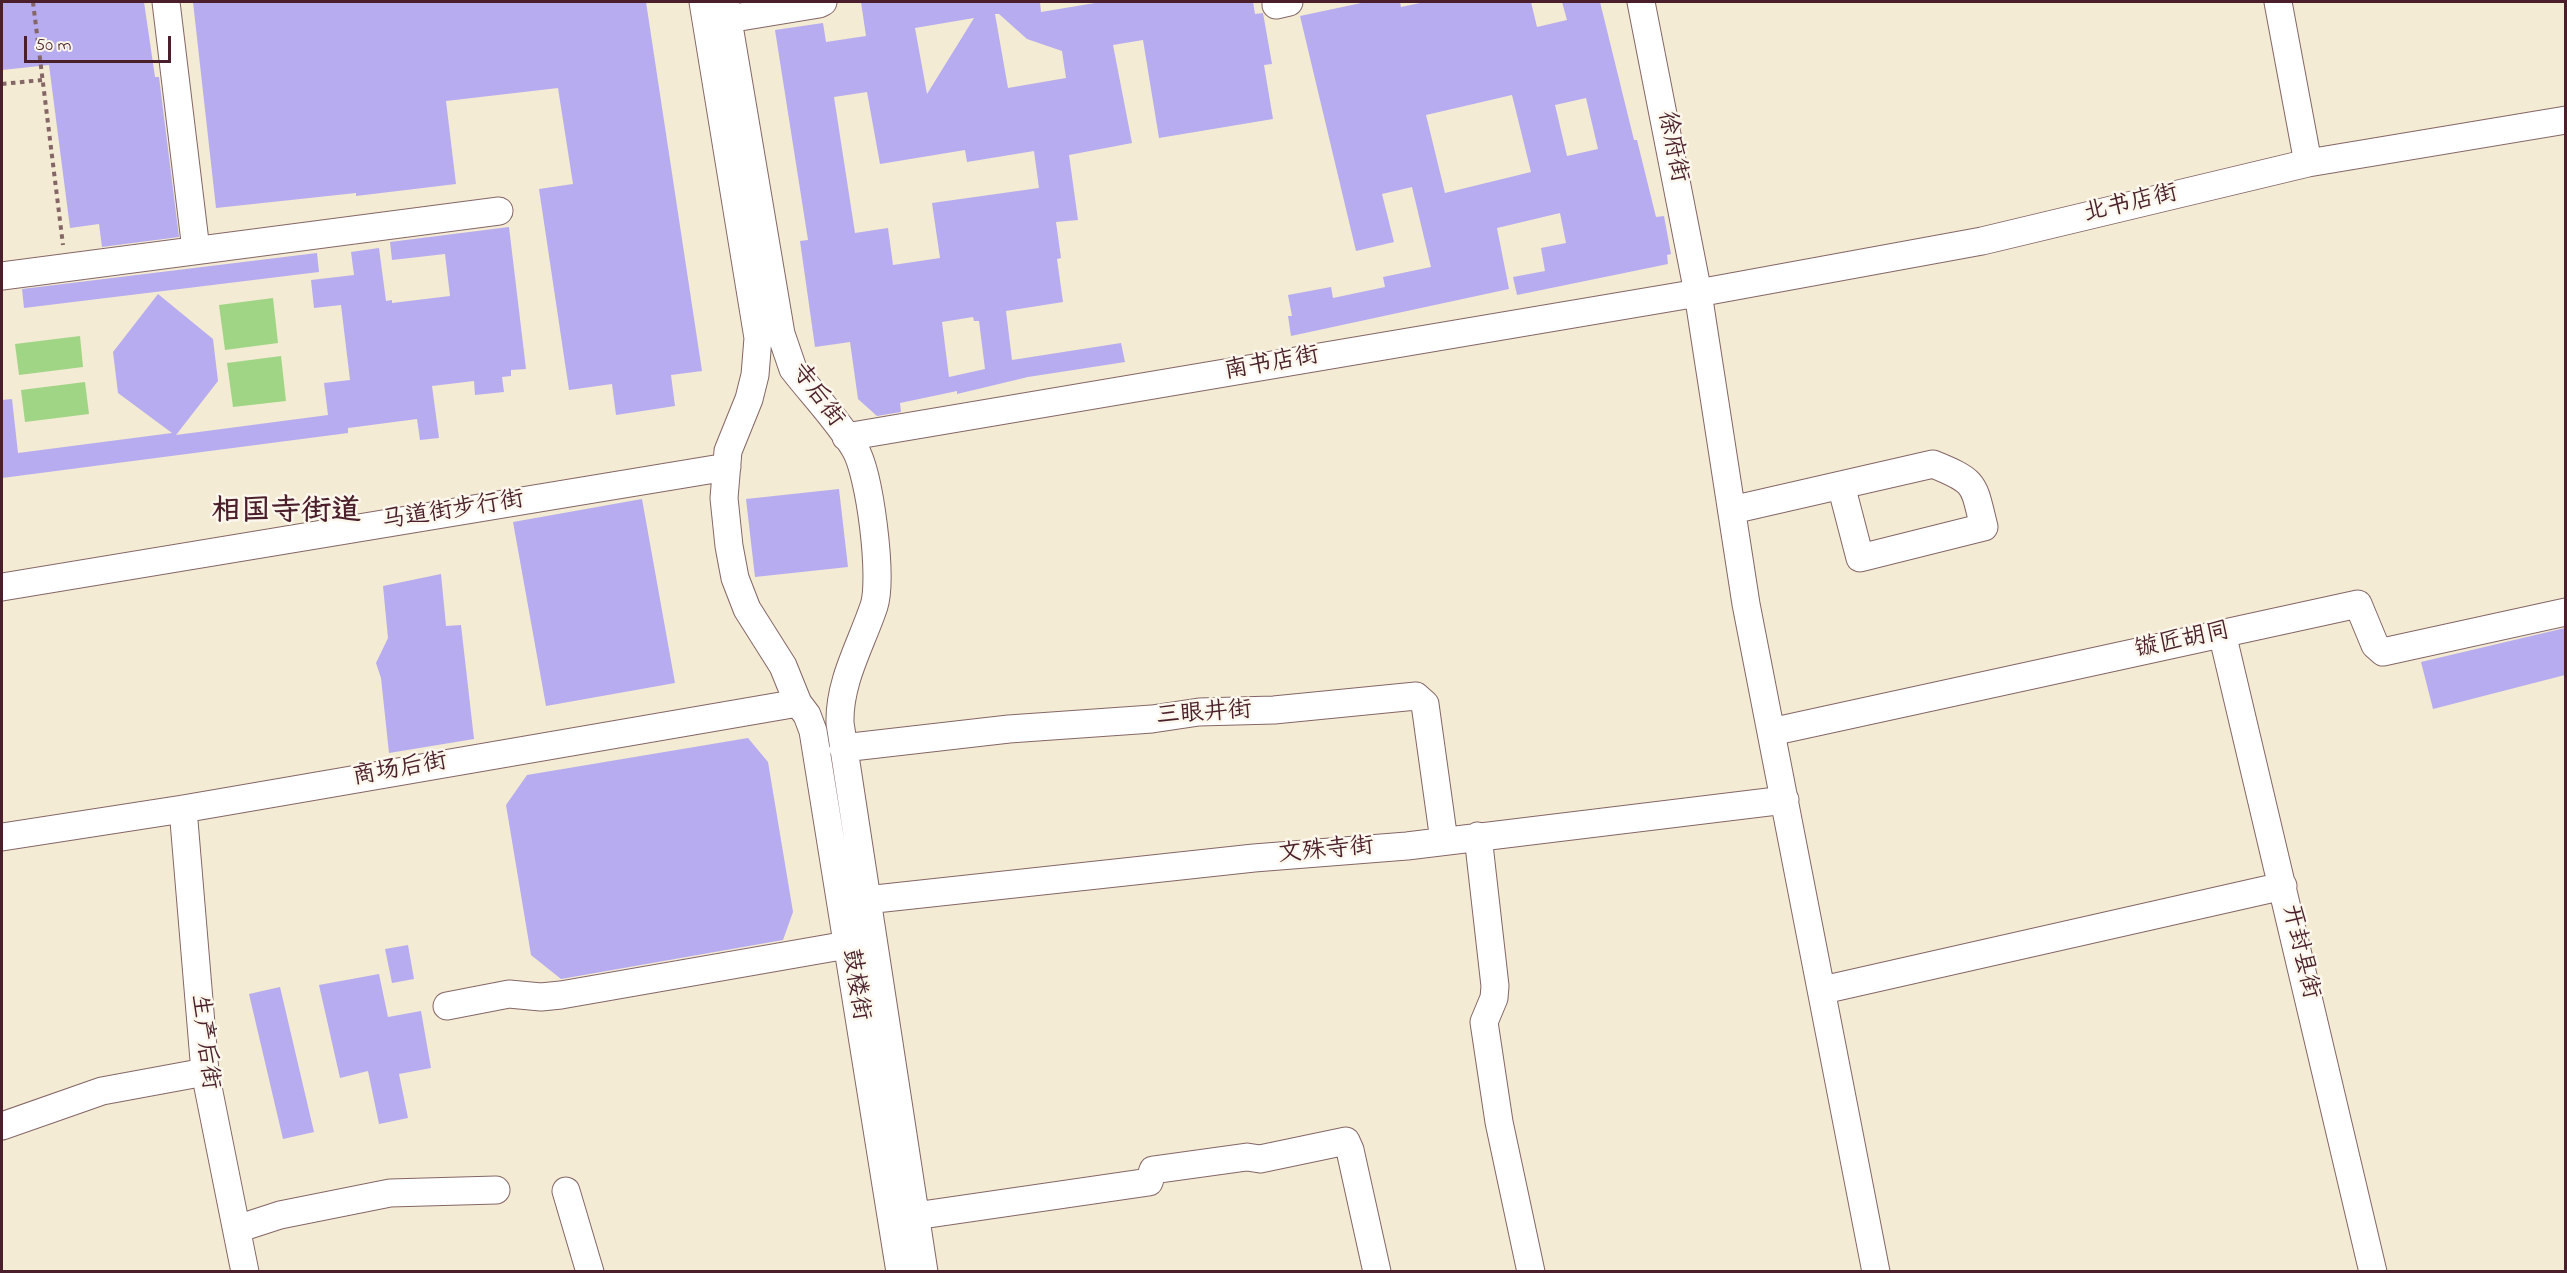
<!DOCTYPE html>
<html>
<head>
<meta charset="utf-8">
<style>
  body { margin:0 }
  #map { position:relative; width:2567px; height:1273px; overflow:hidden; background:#f3ebd3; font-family:"Indie Flower",sans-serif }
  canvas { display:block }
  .frame { position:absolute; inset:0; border:3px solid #4a1f2b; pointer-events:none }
  .scale { position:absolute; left:24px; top:36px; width:147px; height:27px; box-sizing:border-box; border:3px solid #4a1f2b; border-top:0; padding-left:8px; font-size:18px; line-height:21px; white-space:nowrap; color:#4a1f2b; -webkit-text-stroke:4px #fbf7ec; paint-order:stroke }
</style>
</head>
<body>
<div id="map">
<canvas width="2567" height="1273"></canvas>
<div class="frame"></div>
<div class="scale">50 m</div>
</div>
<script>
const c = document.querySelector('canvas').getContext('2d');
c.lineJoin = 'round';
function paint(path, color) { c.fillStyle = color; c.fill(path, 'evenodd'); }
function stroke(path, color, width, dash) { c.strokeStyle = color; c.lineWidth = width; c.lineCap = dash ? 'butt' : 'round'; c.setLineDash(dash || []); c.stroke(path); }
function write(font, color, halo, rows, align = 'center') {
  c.font = font + ' "Indie Flower","LXGW WenKai TC",sans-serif'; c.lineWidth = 5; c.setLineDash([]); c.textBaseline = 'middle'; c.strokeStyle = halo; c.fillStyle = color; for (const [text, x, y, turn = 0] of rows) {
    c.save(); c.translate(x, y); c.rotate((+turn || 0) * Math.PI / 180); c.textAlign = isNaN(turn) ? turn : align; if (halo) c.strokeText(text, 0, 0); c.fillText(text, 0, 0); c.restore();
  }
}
paint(new Path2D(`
  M273,298L278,343L225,350L219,305Z
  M80,336L83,367L19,375L15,344Z
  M281,356L286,401L233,407L227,363Z
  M85,382L89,414L25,422L21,390Z`), '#a0d586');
paint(new Path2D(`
  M2,2H144L155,77H159L179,237L102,247L99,224L70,228L49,65L2,70Z
  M193,2H646L702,371L671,375L675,406L616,415L612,384L569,390L539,189L573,184L558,88L446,101L456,184L356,196V193L216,208Z
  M861,2H1040L1041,12L1101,2H1253L1255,14L1263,13L1272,64L1264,65L1273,119L1159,138L1143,40L1113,45L1132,143L1069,155L1078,220L1056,222L1061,258L1057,259L1063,302L1006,311L1012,360L1121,343L1125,362L1028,377L957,394V391L900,403L901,412L877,416L858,399L850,342L815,347L800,241L808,240L775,30L823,23L826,42L866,36ZM995,14H999L1027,39L1062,51L1066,78L1008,88ZM974,18L927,94L915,28ZM867,92L880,164L965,150L967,162L1034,151L1039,188L932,203L940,258L893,265L888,228L855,233L834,97ZM973,317L974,321H979L985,369L949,377L942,322Z
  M1366,2H1400L1401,7L1425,2H1531L1537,27L1567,20L1562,2H1600L1634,140H1637L1656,217L1664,216L1671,254L1667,255L1668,264L1517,295L1513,277L1545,271L1541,248L1566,243L1560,213L1497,228L1509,289L1291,336L1288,316H1292L1288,295L1331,287L1333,298L1385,287L1383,277L1431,267L1412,187L1382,194L1394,242L1356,251L1300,16ZM1512,95L1531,172L1445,193L1426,115ZM1586,98L1598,149L1567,156L1555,105Z
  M509,227L526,369L511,370V376L502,377L504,392L475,395L474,381L432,386L439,438L420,440L417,419L348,428V433L2,478V400L12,399L18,453L172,433L118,393L113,352L158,294L213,339L218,381L176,435L328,415L324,383L350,380L341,305L314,308L311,280L354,275L351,252L379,248L386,301L392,300V303L450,296L445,254L392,260L390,242Z
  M317,253L319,272L24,308L22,289Z
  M839,489L848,567L755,577L746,499Z
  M642,499L675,683L546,706L513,522Z
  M441,574L446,626L461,625L474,739L389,753L381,678L376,663L388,638L383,586Z
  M2565,628V675L2433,709L2421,662Z
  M748,738L768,762L793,912L783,940L561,979L531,955L506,805L527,775Z
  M408,945L414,979L392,983L385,949Z
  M379,974L388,1017L421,1011L431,1068L399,1074L408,1118L379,1124L368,1071L340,1078L319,985Z
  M280,987L314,1132L283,1139L249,994Z`), '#b7acef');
const minor = new Path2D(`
  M166,2L196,250
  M703,2L758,338L755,375L749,399L728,451L724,498L729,546L735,578L747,609L783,666L798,703L807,715L813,731L900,1272
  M725,2L781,334L793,369C813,395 838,420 855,449C870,474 883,578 874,606C861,645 839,681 840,723L924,1272
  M1276,2V5L1289,2
  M1641,2L1698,293L1746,604L1876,1272
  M2278,2L2308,163
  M728,19L819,4L823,2
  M2,276L499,211
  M846,437L1698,293L1982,241L2308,163L2566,120
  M1732,510L1933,464C1977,482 1973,483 1984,527L1860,558L1841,485
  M2,587L727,467
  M2222,633L2373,1272
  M1771,732L2358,604L2375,645L2383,652L2566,612
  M843,748L1009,729L1152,719L1199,712L1274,710L1416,696L1425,704L1444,841
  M183,809L205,1072L245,1272
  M1478,836L1495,986L1494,998L1484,1022L1499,1122L1531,1272
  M2,837L183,809L798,703
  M866,900L1254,858L1407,846L1785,800
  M1823,990L2283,886
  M447,1006L509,994L541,997L561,995L847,945
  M2,1126L102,1091L205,1072
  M566,1191L590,1272
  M915,1216L1149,1182L1153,1170L1247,1157L1260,1159L1346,1141L1350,1150L1377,1272
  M237,1229L280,1215L390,1193L496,1190`);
stroke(minor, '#856666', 29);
stroke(new Path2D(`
  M33,2L63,245
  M2,84L42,80`), '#856666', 4, [4.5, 4.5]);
stroke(minor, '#fff', 27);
write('24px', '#4a1f2b', '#fbf7ec', [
  ["徐府街",1671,147,79],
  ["北书店街",2131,205,-13],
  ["南书店街",1272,365,-10],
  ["寺后街",816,396,54],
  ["马道街步行街",453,512,-9],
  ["镟匠胡同",2183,642,-12],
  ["三眼井街",1204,715,-4],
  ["商场后街",400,771,-10],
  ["文殊寺街",1326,852,-5],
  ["开封县街",2299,952,77],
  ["鼓楼街",854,985,81],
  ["生产后街",203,1042,83]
]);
write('bold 30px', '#4a1f2b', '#fbf7ec', [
  ["相国寺街道",286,514]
]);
</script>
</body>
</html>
